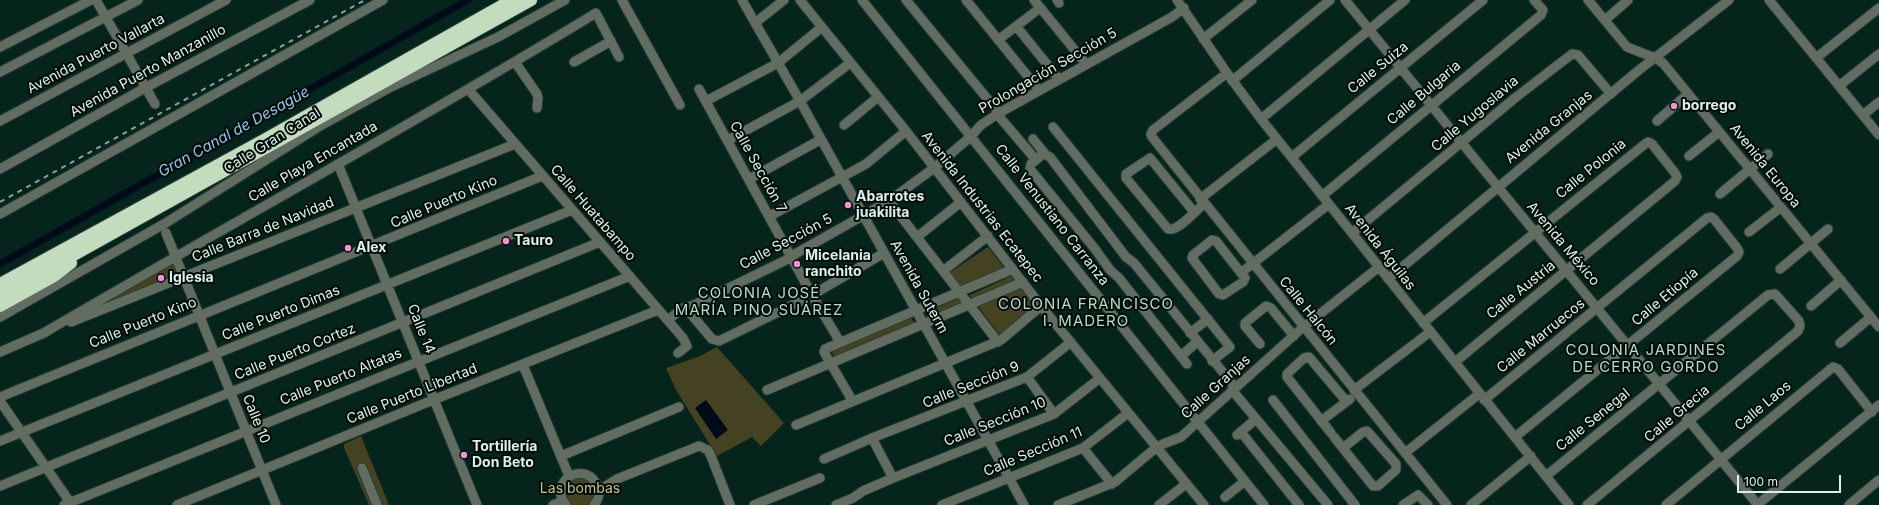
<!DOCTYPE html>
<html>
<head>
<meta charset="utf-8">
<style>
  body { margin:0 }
  #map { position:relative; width:1879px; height:505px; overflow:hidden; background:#05241c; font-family:Inter,sans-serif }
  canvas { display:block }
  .scale { position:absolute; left:1737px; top:475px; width:104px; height:18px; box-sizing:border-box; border:2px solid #dcf1ea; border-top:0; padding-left:5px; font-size:12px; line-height:14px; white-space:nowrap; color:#dcf1ea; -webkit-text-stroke:3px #000b07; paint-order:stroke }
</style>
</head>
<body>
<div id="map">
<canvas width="1879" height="505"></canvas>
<div class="scale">100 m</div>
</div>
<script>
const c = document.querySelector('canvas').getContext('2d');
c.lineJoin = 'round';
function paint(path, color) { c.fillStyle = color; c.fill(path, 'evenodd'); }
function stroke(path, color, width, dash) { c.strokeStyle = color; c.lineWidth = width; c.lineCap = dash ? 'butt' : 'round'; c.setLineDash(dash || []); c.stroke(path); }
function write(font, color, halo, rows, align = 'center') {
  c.font = font + ' Inter,sans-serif'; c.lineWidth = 4; c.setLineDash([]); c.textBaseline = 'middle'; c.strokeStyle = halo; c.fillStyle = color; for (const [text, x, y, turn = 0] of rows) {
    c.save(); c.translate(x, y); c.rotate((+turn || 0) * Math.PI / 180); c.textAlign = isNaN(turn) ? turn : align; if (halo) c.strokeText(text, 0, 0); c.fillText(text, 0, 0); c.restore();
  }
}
paint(new Path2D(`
  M988,247L1005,269L962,289L949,273Z
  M176,258L182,276L88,314L86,310Z
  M1011,276L1016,282L972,300L970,295Z
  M1022,288L1036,305L1001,337L978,306Z
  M958,298L962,303L932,318L928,312Z
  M911,318L915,324L834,358L832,351Z
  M717,347L784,423L761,446L752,437L717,456L676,390L666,368L700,356Z
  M361,436L389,505H369L344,448V444Z
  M575,474L596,483L594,505H566L561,487Z`), '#444220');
paint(new Path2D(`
  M706,400L728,430L716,439L695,408Z`), '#000b1a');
stroke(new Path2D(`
  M0,264L468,0`), '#000b1a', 7);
const minor = new Path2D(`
  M96,0L155,104
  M622,0L680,105
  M742,0L800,101L1024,505
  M800,0L906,131L1041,306L1204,505
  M862,0L1264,505
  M906,0L999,113
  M966,0L1039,90
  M1034,0L1086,64
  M1057,0L1059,3
  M1177,0L1227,73L1261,119L1569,505
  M1345,0L1758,505
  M1588,0L1627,47L1655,58L1663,63L1879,327
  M1769,0L1879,135
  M1605,20L1628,0
  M755,23L784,0
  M1016,26L1059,79
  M1203,39L1252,0
  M998,40L1040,8
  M0,47L91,0
  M1816,58L1879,8
  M515,62L537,94L538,98L537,108
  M574,62L611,41
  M0,72L138,0
  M1227,73L1153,130L1151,134L1152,137L1447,505
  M1232,81L1330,0
  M1839,86L1879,54
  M699,89L812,295L840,342
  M469,90L683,338L687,346L678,353
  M706,101L778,63L822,27
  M997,114L1036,160
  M1863,115L1879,102
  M1261,119L1405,0
  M0,121L226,0
  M1657,121L1688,94
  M844,125L878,97
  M1053,127L1230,347L1212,361
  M1033,139L1046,155L1050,157L1126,257L1134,263L1235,387
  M728,140L800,101L850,63
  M1044,153L1031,164L1030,169L1095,249L1110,270L1119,278L1187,364
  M1689,156L1719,132
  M1292,157L1483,0
  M338,164L477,505
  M0,169L145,88L310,0
  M749,179L820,140
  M1720,194L1768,154
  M1322,196L1541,15L1543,10L1534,0
  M1200,199L1277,139
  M889,201L998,342
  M1194,212L1150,158L1126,174V178L1168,229C1178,232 1196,210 1204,204
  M0,214L383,0
  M770,216L866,164L906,131
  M1749,232L1780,208
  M166,233L276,505
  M1352,233L1515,98L1572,54L1578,55L1611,94
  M917,237L961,202
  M1212,240L1216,241L1245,278L1243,282L1223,295L1219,294L1192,258L1193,255Z
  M1780,269L1828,229
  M943,271L988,236
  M1242,272L1329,204
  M1388,279L1639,70L1729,0
  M1811,306L1841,280
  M685,307L712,339L719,341L807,298L884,253
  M0,317L164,224L320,126L389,88L498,37L565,0
  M668,320L683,308L694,305L786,260L795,254L889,201L934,168L969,138L981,125L999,113L1172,17L1184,8
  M71,322L515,144
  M1423,323L1645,144L1648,142L1652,144L1675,173L1677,177L1675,181L1455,362
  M1190,333L1208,319
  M42,334C226,226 414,124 596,13L619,57
  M1840,343L1871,317
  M1260,344L1245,326V323L1266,306L1271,308L1294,336
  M0,352L46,332
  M1181,356L1197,342
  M523,365L569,476
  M1027,377L1054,414
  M767,390L1023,282
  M1232,390L1328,505
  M1354,390L1430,332
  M0,397L542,176
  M852,400L824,352L825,349L1013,269
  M1273,400L1355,505
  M1484,400L1707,218L1711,217L1714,219L1737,248L1739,252L1737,256L1515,437
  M0,401L72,505
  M1321,421L1350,399
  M796,425L1001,340L1041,306
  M1241,432L1299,505
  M1331,433L1287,377V374L1304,358L1309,357L1346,401
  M1237,435L1256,419
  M1334,437L1373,486H1378L1396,470V464L1367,431L1363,432L1343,448
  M872,438L893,478
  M0,441L572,210
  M1083,448L1112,484
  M1405,453L1479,394
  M561,456L679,407
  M824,459L872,438L1027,377L1071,342
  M362,468L377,505
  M1546,476L1768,295L1775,294L1799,321L1800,326L1798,331L1587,505
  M0,486L600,242
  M599,490L617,479L699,446L708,450L711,456L730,505
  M1225,497L1245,481
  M64,505L630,276
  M177,505L433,400L658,310
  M553,505L562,501
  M566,505C546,480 588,458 598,488C600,494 598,500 594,505
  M754,505L820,478
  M836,505L853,498L863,491L893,478L1054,414L1100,378
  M942,505L1083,448L1128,413
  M1058,505L1115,482L1152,451L1163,444L1181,437L1301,329L1379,267
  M1159,505L1186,484
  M1403,505L1418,495L1428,505
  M1471,505L1531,456
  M1666,505L1833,367L1838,369L1872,412
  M1757,505L1879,405
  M1849,505L1879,480`);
const highway = new Path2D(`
  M0,284L264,140L512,0
  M0,296L531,0
  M0,306L54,276L71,263`);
stroke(minor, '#234139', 11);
stroke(highway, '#234139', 14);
stroke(minor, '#636c60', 9);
stroke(highway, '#c4dcbe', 12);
stroke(new Path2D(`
  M0,202L365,0`), '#89a29a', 2, [5, 5]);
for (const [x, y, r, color] of [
  [1674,106,4,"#f590d1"],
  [848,205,4,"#f590d1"],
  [506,241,4,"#f590d1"],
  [348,248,4,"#f590d1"],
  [797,264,4,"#f590d1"],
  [161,278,4,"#f590d1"],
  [464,455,4,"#f590d1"]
]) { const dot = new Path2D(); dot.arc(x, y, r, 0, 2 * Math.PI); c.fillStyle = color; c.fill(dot); stroke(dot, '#000b07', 1.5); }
write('14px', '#dcf1ea', '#000b07', [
  ["Avenida Puerto Vallarta",96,54,-28],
  ["Calle Suiza",1378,68,-39],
  ["Avenida Puerto Manzanillo",148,71,-29],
  ["Prolongación Sección 5",1048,71,-30],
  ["Calle Bulgaria",1424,93,-40],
  ["Calle Yugoslavia",1475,114,-40],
  ["Avenida Granjas",1549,127,-39],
  ["Calle Gran Canal",272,141,-32],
  ["Calle Playa Encantada",313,162,-30],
  ["Avenida Europa",1765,166,51],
  ["Calle Sección 7",758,167,61],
  ["Calle Polonia",1591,169,-39],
  ["Calle Puerto Kino",444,202,-23],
  ["Avenida Industrias Ecatepec",982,207,52],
  ["Calle Huatabampo",593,213,49],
  ["Calle Venustiano Carranza",1052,215,52],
  ["Calle Barra de Navidad",263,230,-22],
  ["Calle Sección 5",786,242,-28],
  ["Avenida México",1563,244,50],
  ["Avenida Águilas",1380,247,52],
  ["Avenida Suterm",919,287,61],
  ["Calle Austria",1521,290,-39],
  ["Calle Etiopía",1665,297,-40],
  ["Calle Halcón",1308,311,51],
  ["Calle Puerto Dimas",281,313,-22],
  ["Calle Puerto Kino",143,323,-22],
  ["Calle 14",421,329,68],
  ["Calle Marruecos",1541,336,-39],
  ["Calle Puerto Cortez",295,352,-22],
  ["Calle Puerto Altatas",341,377,-22],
  ["Calle Sección 9",971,385,-22],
  ["Calle Granjas",1216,387,-42],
  ["Calle Puerto Libertad",412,394,-22],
  ["Calle Laos",1763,406,-40],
  ["Calle Grecia",1677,414,-40],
  ["Calle 10",256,419,68],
  ["Calle Senegal",1593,420,-39],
  ["Calle Sección 10",995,422,-22],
  ["Calle Sección 11",1033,452,-23]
]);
write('bold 14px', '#dcf1ea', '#000b07', [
  ["borrego",1682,106],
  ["Abarrotes",856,197],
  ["juakilita",856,213],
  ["Tauro",514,241],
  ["Alex",356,248],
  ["Micelania",805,256],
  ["ranchito",805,272],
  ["Iglesia",169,278],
  ["Tortillería",472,447],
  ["Don Beto",472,463]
], 'left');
write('14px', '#c8c585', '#000b07', [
  ["Las bombas",580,489]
]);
write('italic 15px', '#8dc6f0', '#000b07', [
  ["Gran Canal de Desagüe",234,132,-29]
]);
c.letterSpacing = '1px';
write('15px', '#b1dcce', '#000b07', [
  ["COLONIA JOSÉ",759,293],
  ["MARÍA PINO SUÁREZ",759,310],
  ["COLONIA FRANCISCO",1086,304],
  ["I. MADERO",1086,321],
  ["COLONIA JARDINES",1646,350],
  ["DE CERRO GORDO",1646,367]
]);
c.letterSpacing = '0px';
</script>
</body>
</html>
